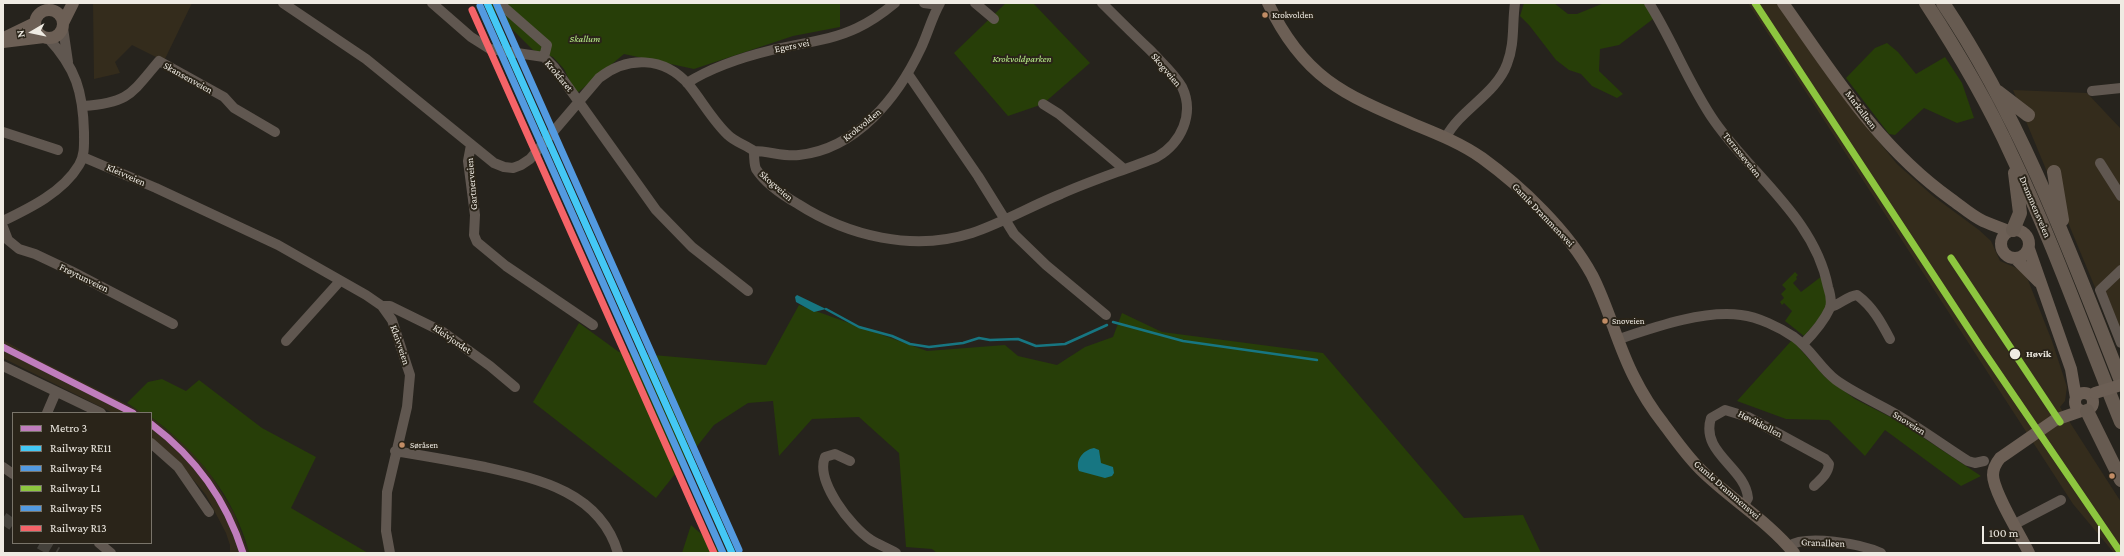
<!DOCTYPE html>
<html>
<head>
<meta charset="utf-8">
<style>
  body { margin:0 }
  #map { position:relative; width:2124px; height:556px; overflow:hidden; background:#26231d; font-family:"Crimson Pro",serif }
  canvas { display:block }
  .frame { position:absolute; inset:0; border:4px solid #efebe3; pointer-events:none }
  .legend { position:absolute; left:12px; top:412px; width:140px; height:132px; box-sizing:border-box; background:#2a2419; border:1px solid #79746a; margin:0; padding:5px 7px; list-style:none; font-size:12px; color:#efebe3 }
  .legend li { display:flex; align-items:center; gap:8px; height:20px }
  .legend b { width:20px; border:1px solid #79746a }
  .north { position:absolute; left:12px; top:12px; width:40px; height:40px; -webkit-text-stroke:3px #2a2419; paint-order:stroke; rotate:261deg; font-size:11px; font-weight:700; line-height:16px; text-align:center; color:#efebe3 }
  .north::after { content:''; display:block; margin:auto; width:14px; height:18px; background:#efebe3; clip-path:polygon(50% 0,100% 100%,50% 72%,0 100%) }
  .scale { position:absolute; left:1982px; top:526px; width:118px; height:18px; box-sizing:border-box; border:2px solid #efebe3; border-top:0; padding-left:5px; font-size:12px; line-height:14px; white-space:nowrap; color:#efebe3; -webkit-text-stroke:3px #2a2419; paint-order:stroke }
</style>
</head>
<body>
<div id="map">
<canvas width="2124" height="556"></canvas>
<div class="frame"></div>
<ul class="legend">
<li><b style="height:5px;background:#c07dbd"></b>Metro 3</li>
<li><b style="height:5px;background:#44c8f5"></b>Railway RE11</li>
<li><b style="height:5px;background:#539ae0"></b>Railway F4</li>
<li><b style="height:5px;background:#8dc63f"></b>Railway L1</li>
<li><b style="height:5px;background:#539ae0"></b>Railway F5</li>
<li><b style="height:5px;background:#f56368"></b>Railway R13</li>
</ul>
<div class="north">N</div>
<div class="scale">100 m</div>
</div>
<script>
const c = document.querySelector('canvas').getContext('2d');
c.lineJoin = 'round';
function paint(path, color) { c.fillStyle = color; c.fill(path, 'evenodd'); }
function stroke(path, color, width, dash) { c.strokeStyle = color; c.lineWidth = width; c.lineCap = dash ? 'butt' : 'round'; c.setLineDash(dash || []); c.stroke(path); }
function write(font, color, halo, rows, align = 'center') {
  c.font = font + ' "Crimson Pro",serif'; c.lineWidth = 4; c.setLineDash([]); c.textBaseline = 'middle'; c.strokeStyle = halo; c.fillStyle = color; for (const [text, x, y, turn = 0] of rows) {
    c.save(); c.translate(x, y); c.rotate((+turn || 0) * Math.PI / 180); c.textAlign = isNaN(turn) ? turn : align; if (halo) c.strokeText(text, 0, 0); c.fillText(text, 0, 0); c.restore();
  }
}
paint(new Path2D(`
  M93,3H192L164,61L132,45L115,62L120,73L94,79Z
  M1748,3H1778L1871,132L1897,164L1933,196L1979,230L1991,241L2000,261L2019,269L2028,280L2052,341L2067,387L2065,401L2060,407L2121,502V553H2114L2073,504Z
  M2013,90L2087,93L2121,129V350Z
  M3,340L33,357L144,413H113L3,358Z
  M151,417L188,447L211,475L234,513L249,553H230V545L226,533L206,495L176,459L151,437Z`), '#342c1c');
paint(new Path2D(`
  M486,3H840V27L793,36L694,69L624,54L576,94L564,69L553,57L533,50Z
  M1006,3H1033L1090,63L1043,104L1008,116L954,53Z
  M1524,3H1554L1568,14H1577L1604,3H1645L1653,19L1619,45L1600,49L1599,71L1623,94L1617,98L1592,86L1581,74L1569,70L1556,60L1529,25L1520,16Z
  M1887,43L1898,52L1916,74L1945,57L1962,83L1974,118L1957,123L1924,108L1895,135L1889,134L1846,78L1875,48Z
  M1795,272L1798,275L1796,277L1797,279L1793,283L1801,292L1822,276L1827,302L1823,314L1804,336L1785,321L1792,311L1784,303L1782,305L1780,302L1784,298L1781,294L1786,289L1782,285Z
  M799,305L927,351L1005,345L1018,356L1057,365L1085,347L1113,337L1122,313L1162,332L1323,353L1464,518L1523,515L1541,553H937L932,549L906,547L899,453L859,417L812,419L779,456L773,401L748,403L714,425L656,498L533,402L579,323L619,352L766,365Z
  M1792,340L1825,377L1855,399L1898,421L1981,476L1961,486L1885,430L1865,456L1829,420L1786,419L1737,401Z
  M162,379L186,391L199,380L262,428L316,457L291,508L368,553H249C235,497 197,451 151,417V413H142L127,403L148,382Z
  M691,525L723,553H682Z`), '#273e08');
paint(new Path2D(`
  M797,295L826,309L814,312L796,302L795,297Z
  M1094,448L1099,450L1101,463L1113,467L1114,473L1112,476L1105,478L1079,471C1075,460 1083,450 1094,448Z`), '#177682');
stroke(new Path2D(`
  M826,309L859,327L892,336L910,344L929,347L963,343L979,338L990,340L1018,339L1036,346L1065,344L1107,325
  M1113,322L1183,341L1317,360`), '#177682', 2.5);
stroke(new Path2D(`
  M3,518L13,525
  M40,543L57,553`), '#44413b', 12, [12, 6]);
stroke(new Path2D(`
  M283,3L366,59L494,163L504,167L513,168L521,165L530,159L599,78C627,56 664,56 689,85C702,101 713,121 728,135C735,142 746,145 754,151C754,157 754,164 756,169C765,183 784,196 798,204C848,236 913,252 972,233C1002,223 1031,206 1061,194C1092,180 1125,170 1157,157C1181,143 1195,114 1182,87C1174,73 1161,62 1150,50C1134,35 1118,19 1102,3
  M432,3L471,37L490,49L544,57L554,67L656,210L692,247L748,291
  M499,3L547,45L544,57
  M924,3L939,5
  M975,3L994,19
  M1649,3C1673,41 1689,85 1715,122C1753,176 1815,219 1828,287C1830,293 1832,301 1830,308C1824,321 1813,334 1803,344
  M63,28L68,62
  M908,74L978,176L1014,234L1046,265L1106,315
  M687,83C712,67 743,57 772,50C800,43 830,41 857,28C870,22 883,13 895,3
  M2092,91L2121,88
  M1043,104L1059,114L1124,169
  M83,106C129,103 131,94 159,61L224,97L234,108L275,132
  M3,132L58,150
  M1446,137C1461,109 1496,94 1507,64C1515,44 1512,24 1515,3
  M471,145L468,161L475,215L474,235L477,242L506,266L593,325
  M754,151C769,151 784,157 799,155C857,149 898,97 921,48C928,33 932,17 940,3
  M83,157L156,188L278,245L366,295L382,306L392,320L410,375L407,407L387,492L386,531L390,553
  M2100,163L2121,196
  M3,221C30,208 63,192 79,165C85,155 84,144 84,132C83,92 76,68 48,38
  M3,227L8,240L19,249L35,254L71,271L173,324
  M2121,270L2100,290L2121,343
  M382,306H390L443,332L490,366L515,387
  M1830,307C1840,305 1847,296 1857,295C1873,307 1881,322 1890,339
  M1619,339C1655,327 1703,310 1741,315C1758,317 1779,327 1794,337C1811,349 1820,368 1836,380C1854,393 1875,402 1894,413C1920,428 1943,445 1968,461L1975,463L1984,461
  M286,341L340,281
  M3,366L101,413
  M47,413L56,392
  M151,443L178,467L209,512
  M395,451C425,456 455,461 485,467C539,479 600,492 618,553
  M850,461L835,454L825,457C815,481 851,527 871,540C879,545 888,548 896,553
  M3,467L13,474
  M1744,505L1748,498C1745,467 1700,453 1711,418L1725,410L1748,417L1825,459L1829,464C1828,474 1821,479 1814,486
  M2015,524L2061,500
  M99,543L111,553
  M1789,546C1806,534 1862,544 1881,553`), '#605750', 10);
stroke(new Path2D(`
  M1268,3C1304,79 1345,95 1418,126C1440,135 1462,144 1482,158C1522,187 1568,231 1592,275C1609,308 1617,344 1634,377C1642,393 1652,409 1663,423C1675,439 1686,455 1700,469C1730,499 1767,520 1794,553
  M1783,3C1834,75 1878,147 1951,199C1961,206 1972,216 1983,221C1992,225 2001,228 2009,231
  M35 24a14 14 0 1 1 28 0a14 14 0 1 1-28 0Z
  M63,23L73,3
  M4,38L35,23
  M3,42L44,37
  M2001 244a14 14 0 1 1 28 0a14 14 0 1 1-28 0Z
  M2029,249L2071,369L2076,398
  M2016,259L2039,282
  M2075 402a9 9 0 1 1 18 0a9 9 0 1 1-18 0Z
  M2029,553C2021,536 1993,492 1993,475C1993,469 1996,463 2000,458L2055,420L2081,411`), '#6c5f55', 12);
stroke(new Path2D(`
  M1926,3C1958,52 1988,103 2012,156C2053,242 2085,333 2121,422
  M1943,3C2021,119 2070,251 2121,381
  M1998,92L2028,115
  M2054,172L2062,220
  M2013,230L2020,213L2015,173
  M2087,411L2121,480`), '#675b51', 14);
stroke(new Path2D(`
  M2095,393L2121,385`), '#6c5f55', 12);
stroke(new Path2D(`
  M487,3L732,553`), '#44c8f5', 7);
stroke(new Path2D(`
  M480,6L723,553`), '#539ae0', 7);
stroke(new Path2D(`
  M1755,3L1980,346L2121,553
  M1951,258L2060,422`), '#8dc63f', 7);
stroke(new Path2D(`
  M496,3L739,550`), '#539ae0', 7);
stroke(new Path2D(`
  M472,10L714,553`), '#f56368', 7);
stroke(new Path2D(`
  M3,347L133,413
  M151,424C196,458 226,499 243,553`), '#c07dbd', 7);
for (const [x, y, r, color] of [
  [1265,15,3.5,"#c18c65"],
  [1605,321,3.5,"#c18c65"],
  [2015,354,6,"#efebe3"],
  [402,445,3.5,"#c18c65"],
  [2112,476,3.5,"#c18c65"]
]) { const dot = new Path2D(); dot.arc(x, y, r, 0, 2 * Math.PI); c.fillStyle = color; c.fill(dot); stroke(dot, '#2a2419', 1.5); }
write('9px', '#efebe3', '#2a2419', [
  ["Krokvolden",1272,15],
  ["Snoveien",1612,321],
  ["Søråsen",410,445]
], 'left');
write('italic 10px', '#baf08a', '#2a2419', [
  ["Skallum",585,39],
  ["Krokvoldparken",1022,59]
]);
write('10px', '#efebe3', '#2a2419', [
  ["Egers vei",792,46,-11],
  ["Skogveien",1166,70,50],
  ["Krokfaret",559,76,50],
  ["Skansenveien",188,78,29],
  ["Markalleen",1861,110,53],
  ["Krokvolden",862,125,-39],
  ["Terrasseveien",1742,155,51],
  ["Kleivveien",126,175,24],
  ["Gartnerveien",472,184,-95],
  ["Skogveien",776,186,41],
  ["Drammensveien",2035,207,67],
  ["Gamle Drammensvei",1543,215,46],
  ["Frøytunveien",84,278,26],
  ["Kleivjordet",452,339,34],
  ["Kleivveien",400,345,71],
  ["Snoveien",1909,423,32],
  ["Høvikkollen",1760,424,27],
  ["Gamle Drammensvei",1727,490,41],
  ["Granalleen",1823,543,2]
]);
write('bold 10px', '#efebe3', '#2a2419', [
  ["Høvik",2026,354]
], 'left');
</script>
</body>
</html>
